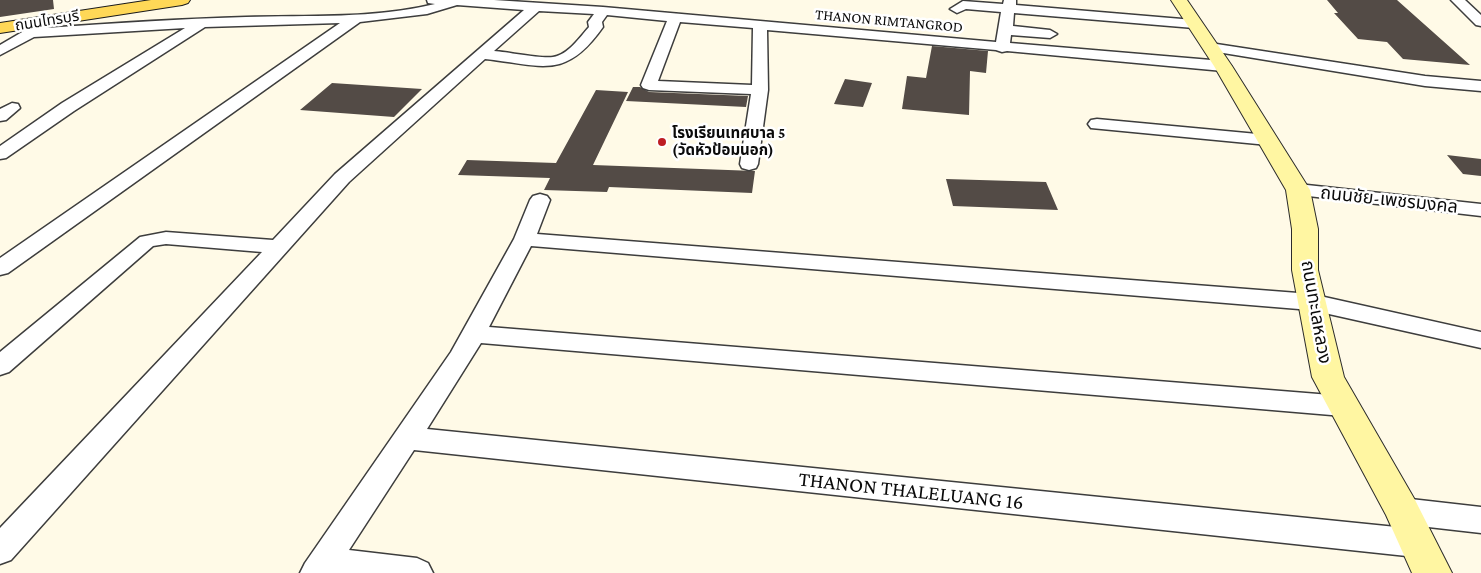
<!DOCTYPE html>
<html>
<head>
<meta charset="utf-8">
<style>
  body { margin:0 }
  canvas { display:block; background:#fffae7 }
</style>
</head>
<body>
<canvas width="1481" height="573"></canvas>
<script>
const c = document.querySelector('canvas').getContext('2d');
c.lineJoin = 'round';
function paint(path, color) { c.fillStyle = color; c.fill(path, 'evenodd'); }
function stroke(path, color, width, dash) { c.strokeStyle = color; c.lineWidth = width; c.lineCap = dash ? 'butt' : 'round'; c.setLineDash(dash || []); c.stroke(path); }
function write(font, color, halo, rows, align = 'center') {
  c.font = font + ' "Crimson Pro","Noto Sans Thai",serif'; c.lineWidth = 5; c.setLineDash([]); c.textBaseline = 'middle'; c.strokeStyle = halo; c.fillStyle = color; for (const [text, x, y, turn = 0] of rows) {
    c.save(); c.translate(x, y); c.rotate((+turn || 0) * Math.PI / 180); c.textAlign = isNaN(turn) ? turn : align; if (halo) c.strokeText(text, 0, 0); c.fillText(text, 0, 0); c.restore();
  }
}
paint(new Path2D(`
  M0,0H53L54,9L0,17Z
  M1327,0H1397L1470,65L1403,59L1387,42L1358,39L1334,13H1338Z
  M932,46L988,51L986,73L970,71L969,115L902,109L907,76L926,78Z
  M845,79L872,83L863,107L834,104Z
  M332,83L422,89L394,117L300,110Z
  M633,87H640L649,92L748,96L746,107L626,101Z
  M596,90L628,92L593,165L755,171L752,193L609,187L607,192L544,190L550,178L458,175L467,160L556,163Z
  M1447,155L1481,159V176L1463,174Z
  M946,179L1046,182L1058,210L953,206Z`), '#534b46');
const street = new Path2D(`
  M427,0H494L603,7L996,42L1001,12L966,9L957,13L950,9L963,1L1003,4L1004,0H1016V5L1194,20L1201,24L1194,28L1014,13L1013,26L1050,30L1057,34L1050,38L1011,35L1010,43L1223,61L1228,63L1231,66L1228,69L1223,71L1007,51L1002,52L996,50L767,30L768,90L758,164L756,168L749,170L742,168L740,164L751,94L649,90L643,88L641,85L667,21L607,15L602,22L603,27C565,81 542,65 485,59L349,182L11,560L0,564V528L262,252L166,244L153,246L9,372L0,375V352L140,237L166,232L273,240L335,174L524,10L457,5L427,14L360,22L8,273L0,275V258L340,23L205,27L74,111L6,158L0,159V146L62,103L185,28L34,37L0,55V45L41,21L46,22L48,25L46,28C113,23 180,19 246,17C309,15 374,19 435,4L428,3ZM539,11L594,14L588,22L589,27C580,37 568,55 553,57C542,59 508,52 494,51ZM680,22L753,28L752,85L658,81Z
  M1451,0H1465L1481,15V26L1476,25Z
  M1210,43L1425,76L1481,81V91L1425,86L1205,50L1203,47L1205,44Z
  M12,103L18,104L20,108L6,120L0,121V109Z
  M1097,119L1268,135L1274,136L1277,140L1274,144L1268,145L1091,128L1088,124L1091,120Z
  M1298,184L1481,204V216L1291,194L1288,190L1291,186Z
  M540,194L547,196L550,200L537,234L1311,294L1481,332V348L1311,310L531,246L489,327L1343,396L1352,399L1356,406L1352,413L1343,416L481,343L427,429L1416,529L1427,533L1432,543L1427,553L1416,557L414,450L349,550L417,558L428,563L433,573H300L305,563L451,352L514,239L530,200L533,196Z
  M1402,498L1481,507V533L1402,524L1391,520L1387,511L1391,502Z`);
const secondary = new Path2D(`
  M1171,0H1187L1232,66L1310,190L1318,229V270L1344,377L1415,500L1452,573H1412L1386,515L1312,377L1292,270V229L1286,190L1214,66Z`);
const primary = new Path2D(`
  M151,0H190L188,3L182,5L0,33V23Z`);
stroke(street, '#3d3d3d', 3);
stroke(secondary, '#2c2c2c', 2);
stroke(primary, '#1b1b1b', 2);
paint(street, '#fff');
paint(secondary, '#fff6a2');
paint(primary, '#ffd857');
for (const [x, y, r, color] of [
  [662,142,5,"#be1d23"]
]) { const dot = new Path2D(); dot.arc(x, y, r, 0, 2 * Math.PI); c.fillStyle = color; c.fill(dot); stroke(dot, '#fff', 2); }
write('15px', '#0a0a0a', '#fff', [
  ["ถนนไทรบุรี",47,21,-9],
  ["THANON RIMTANGROD",889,21,5]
]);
write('bold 15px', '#0a0a0a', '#fff', [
  ["โรงเรียนเทศบาล 5",672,133],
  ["(วัดหัวป้อมนอก)",672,150]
], 'left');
write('18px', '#0a0a0a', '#fff', [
  ["ถนนชัย-เพชรมงคล",1389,200,6],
  ["ถนนทะเลหลวง",1316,312,80]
]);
write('21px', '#0a0a0a', '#fff', [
  ["THANON THALELUANG 16",911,491,6]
]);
</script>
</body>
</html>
